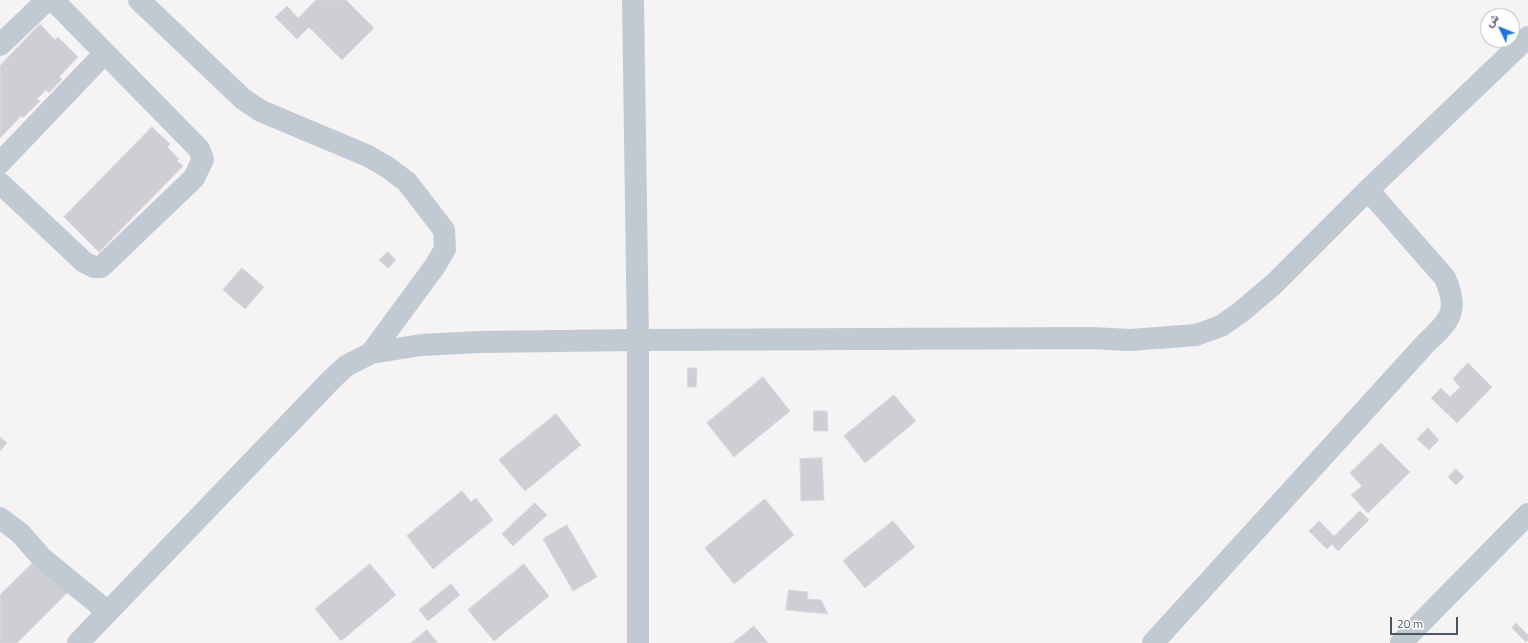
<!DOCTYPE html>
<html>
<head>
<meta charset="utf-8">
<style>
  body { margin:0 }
  #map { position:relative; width:1528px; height:643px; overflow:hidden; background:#f5f3f3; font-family:"Titillium Web",Vazirmatn,sans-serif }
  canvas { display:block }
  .north { position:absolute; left:1480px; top:8px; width:40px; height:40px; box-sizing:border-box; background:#fff; border:1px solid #b7bbc0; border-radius:50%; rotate:313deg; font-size:11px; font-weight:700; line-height:16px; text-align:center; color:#4a5661 }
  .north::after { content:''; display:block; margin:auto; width:14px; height:18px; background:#1a73e8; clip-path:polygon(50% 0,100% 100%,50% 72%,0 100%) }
  .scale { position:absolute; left:1390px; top:617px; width:68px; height:18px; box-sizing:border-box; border:2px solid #4a5661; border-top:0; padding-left:5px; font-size:12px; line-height:14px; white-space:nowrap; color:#4a5661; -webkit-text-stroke:3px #fff; paint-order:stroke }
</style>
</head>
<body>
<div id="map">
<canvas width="1528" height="643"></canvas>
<div class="north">ش</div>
<div class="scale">20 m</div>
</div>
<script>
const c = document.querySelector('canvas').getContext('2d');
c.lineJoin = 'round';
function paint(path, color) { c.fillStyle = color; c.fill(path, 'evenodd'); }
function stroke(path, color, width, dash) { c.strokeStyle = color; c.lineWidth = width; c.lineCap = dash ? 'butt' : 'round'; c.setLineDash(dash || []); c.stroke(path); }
const building = new Path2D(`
  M316,0H346L374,28L342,60L309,27L297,39L275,17L287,6L298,18Z
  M40,24L55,40L58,37L78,57L59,77L62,79L49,93L46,90L37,99L40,101L23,118L21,116L0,138V66Z
  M152,127L170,144L167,147L179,159L177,161L183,166L99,252L64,217Z
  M388,252L396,260L388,268L379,260Z
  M242,268L264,287L245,309L223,290Z
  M1468,363L1492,387L1457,423L1431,398L1441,388L1450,397L1460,387L1453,379Z
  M688,368H697L696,387H688Z
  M763,377L790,411L734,457L707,423Z
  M894,395L916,421L865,463L844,436Z
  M814,411H827L828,431H814Z
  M556,414L581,445L525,491L499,460Z
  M1428,428L1439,440L1429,450L1417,439Z
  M0,437L7,443L0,451Z
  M1381,443L1410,472L1368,513L1351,495L1362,486L1350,473Z
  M822,458L824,500L801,501L800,459Z
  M1456,469L1464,477L1456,485L1448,477Z
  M462,491L471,502L476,498L493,520L433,569L407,536Z
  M765,499L794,535L734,584L705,548Z
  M535,503L547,515L513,546L502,534Z
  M1360,511L1369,520L1338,551L1332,544L1327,549L1309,531L1319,521L1334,536Z
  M893,521L915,547L865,588L843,561Z
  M567,525L597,577L573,591L543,539Z
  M37,559L68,592L17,643H0V595Z
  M370,564L396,595L341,641L315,609Z
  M524,564L549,596L494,641L468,610Z
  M451,584L460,595L428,621L419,610Z
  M789,590L808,592L807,599L821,600L828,614L786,610Z
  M1516,623L1528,635V640L1526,642L1512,628Z
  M754,626L768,643H733Z
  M427,630L438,643H411Z`);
paint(building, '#cdcfd5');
stroke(building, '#d7d9de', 1);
stroke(new Path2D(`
  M139,0L243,99L261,111L368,156L387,167L407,182L444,230L445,249L435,266L371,353
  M633,0L638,340V643
  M0,45L47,0
  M0,163L104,54
  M0,183L84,262L94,267H101L194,178L203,159L199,149L53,0
  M0,518L20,533L42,558L108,612
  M78,643L332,379L346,366L371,353L421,345L479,342L638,340L1092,338L1130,340L1196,335L1221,326L1241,312L1274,284L1368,190L1528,37
  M1153,643L1427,342C1451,320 1459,310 1445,278L1368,190
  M1401,643L1528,514`), '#c1cad2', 22);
</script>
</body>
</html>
